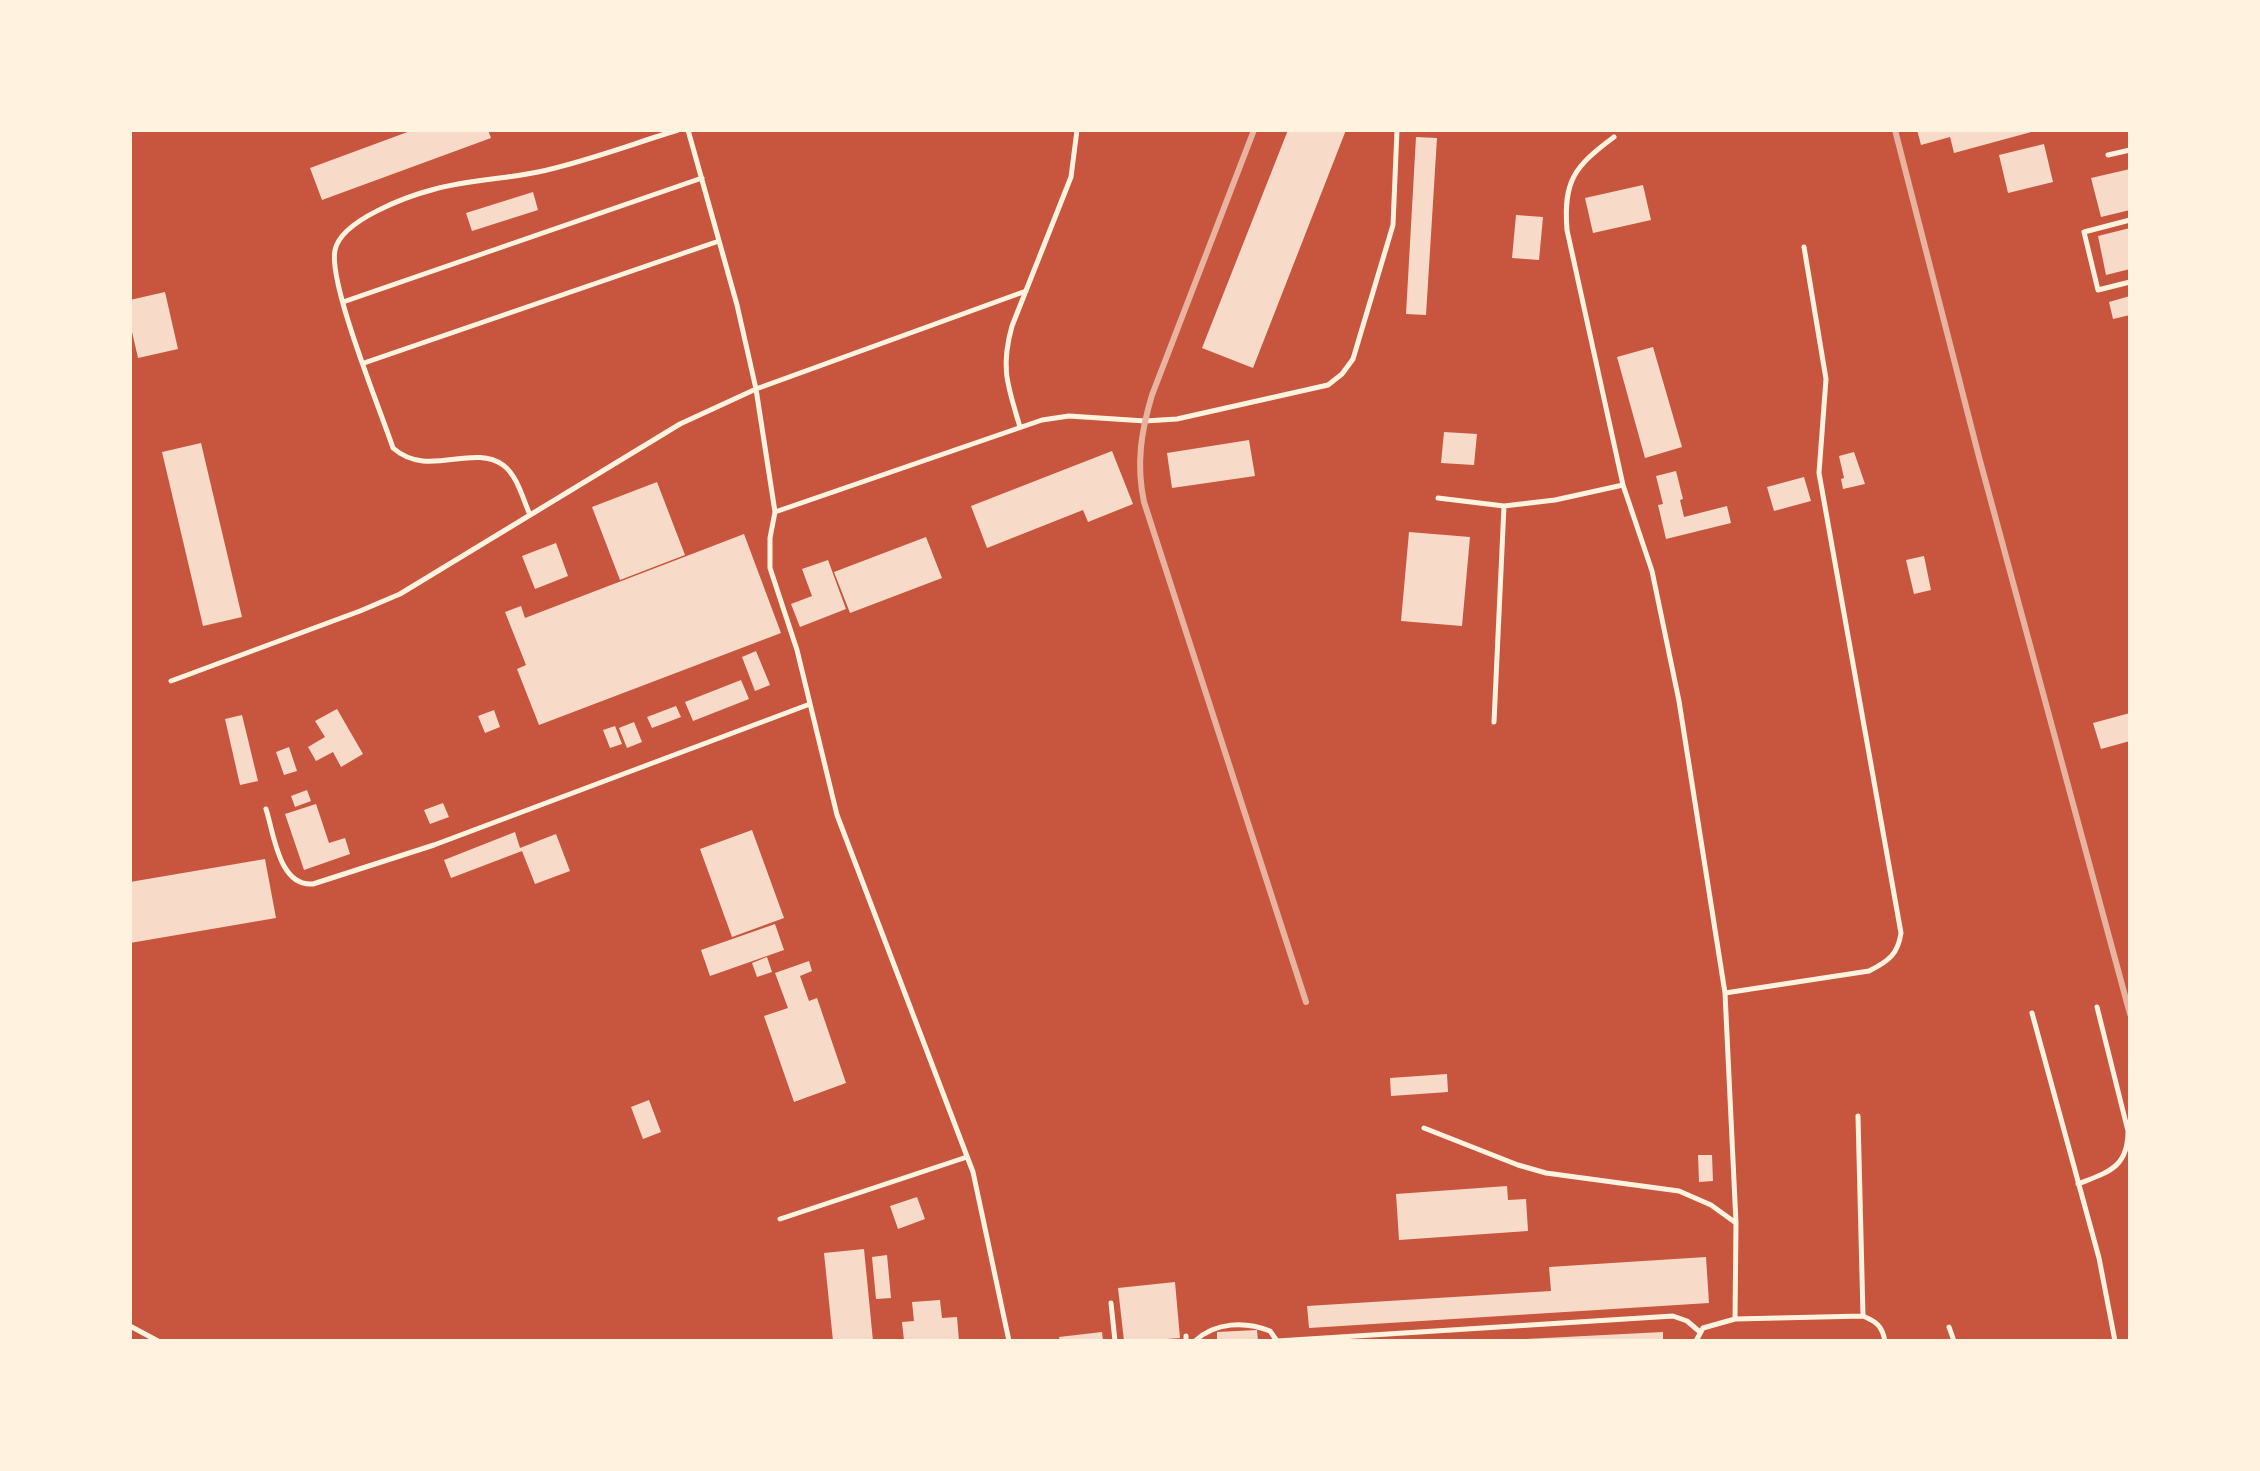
<!DOCTYPE html>
<html>
<head>
<meta charset="utf-8">
<style>
  body { margin:0 }
  #map { position:relative; width:2260px; height:1471px; overflow:hidden; background:#c8553d; font-family:Montserrat,sans-serif }
  canvas { display:block }
  .frame { position:absolute; inset:0; border:132px solid #fff3e0; pointer-events:none }
</style>
</head>
<body>
<div id="map">
<canvas width="2260" height="1471"></canvas>
<div class="frame"></div>
</div>
<script>
const c = document.querySelector('canvas').getContext('2d');
c.lineJoin = 'round';
function paint(path, color) { c.fillStyle = color; c.fill(path, 'evenodd'); }
function stroke(path, color, width, dash) { c.strokeStyle = color; c.lineWidth = width; c.lineCap = dash ? 'butt' : 'round'; c.setLineDash(dash || []); c.stroke(path); }
paint(new Path2D(`
  M413,130H488L491,138L322,200L310,168Z
  M1288,130H1346L1253,368L1202,348Z
  M1917,130H2035V131L1954,153L1950,137L1921,145Z
  M1416,137L1437,138L1426,315L1406,314Z
  M2044,144L2053,182L2008,193L1999,155Z
  M2130,169V210L2101,217L2091,178Z
  M1643,185L1651,220L1593,233L1585,198Z
  M533,192L538,210L472,231L466,213Z
  M1516,215L1543,217L1539,260L1512,258Z
  M2130,228V269L2106,275L2098,236Z
  M165,292L178,349L138,358L130,323V300Z
  M2130,296V315L2113,319L2109,302Z
  M1653,347L1682,447L1645,458L1617,357Z
  M1444,432L1477,434L1474,465L1441,463Z
  M1249,440L1255,476L1172,488L1167,453Z
  M201,443L242,617L203,626L162,452Z
  M1112,451L1133,504L1088,522L1083,510L987,548L971,506Z
  M1854,452L1865,484L1843,489L1841,479L1844,478L1839,456Z
  M1676,471L1683,499L1680,500L1684,517L1727,506L1731,523L1666,539L1658,505L1663,504L1656,476Z
  M1804,477L1811,501L1774,511L1767,487Z
  M657,482L685,555L620,580L592,507Z
  M1409,532L1470,537L1462,626L1401,621Z
  M744,534L781,633L539,725L517,669L526,665L505,612L521,606L525,618Z
  M926,537L942,578L850,613L834,572Z
  M556,543L568,576L535,589L522,556Z
  M1924,556L1931,590L1914,594L1906,560Z
  M828,560L846,609L800,627L791,604L812,596L802,569Z
  M756,651L770,685L755,691L742,657Z
  M741,680L749,699L693,721L685,702Z
  M676,706L681,717L652,728L647,717Z
  M337,709L363,754L341,767L333,752L316,761L308,747L325,737L315,721Z
  M494,710L500,727L485,733L478,716Z
  M2130,713V741L2101,749L2093,723Z
  M242,715L258,781L240,785L225,719Z
  M634,722L642,742L627,748L619,728Z
  M615,726L622,744L610,748L603,730Z
  M289,747L297,771L284,775L276,752Z
  M307,790L311,801L295,807L291,796Z
  M443,803L449,817L430,824L424,810Z
  M316,804L329,843L345,838L350,854L304,870L285,814Z
  M752,830L784,918L732,937L700,849Z
  M515,832L520,848L556,834L570,871L535,884L522,851L451,878L444,860Z
  M265,859L276,918L130,943V882Z
  M775,924L784,950L710,976L701,950Z
  M767,957L772,972L757,977L752,963Z
  M809,961L812,971L800,976L809,1001L817,998L846,1083L794,1102L764,1016L788,1008L775,973Z
  M1447,1074L1448,1092L1391,1096L1390,1078Z
  M649,1100L661,1132L643,1139L631,1107Z
  M1698,1155H1712L1713,1181L1699,1182Z
  M1507,1186L1508,1200L1526,1199L1528,1231L1399,1240L1396,1194Z
  M917,1197L925,1219L898,1229L890,1206Z
  M864,1249L873,1341H833L824,1253Z
  M887,1255L891,1298L876,1299L872,1257Z
  M1706,1257L1709,1303L1309,1328L1307,1306L1551,1291L1549,1267Z
  M1175,1282L1180,1338L1167,1339L1168,1341H1124L1118,1288Z
  M940,1300L942,1318L957,1317L959,1341H904L902,1322L914,1321L912,1302Z
  M1257,1330L1258,1341H1217V1332Z
  M1102,1332L1103,1341H1060L1059,1337Z
  M1663,1332V1341H1526V1339Z`), '#f7dbc8');
stroke(new Path2D(`
  M688,130L737,305L756,389L775,512L770,538V568L797,650L837,815L973,1172L1009,1341
  M1614,137C1575,166 1563,180 1567,230L1623,485L1652,571L1679,701L1725,993L1736,1223
  M2108,155L2130,150
  M2130,220L2084,232L2098,290L2130,282
  M343,302L702,178
  M364,363L719,241
  M1020,427C1008,386 1000,369 1012,326L1071,177L1077,130
  M1438,498L1504,506L1555,500L1623,485
  M775,512L1042,420L1069,416L1145,421L1177,419L1328,385L1342,374L1353,359L1393,225L1397,130
  M530,515C523,499 517,475 503,465C472,443 428,479 393,448C380,409 328,283 335,250C341,220 408,196 435,189C469,180 504,179 538,172C585,162 632,144 678,130
  M171,681L360,611L400,594L680,424L756,389L1026,291
  M1494,722L1504,506
  M266,809C274,834 279,887 313,884L434,845L810,704
  M1725,993L1869,971C1889,961 1898,954 1901,933L1819,473L1826,379L1804,247
  M2032,1013L2099,1258L2115,1341
  M1858,1116L1863,1316
  M1424,1128L1518,1165L1546,1173L1679,1191L1711,1205L1736,1223L1735,1319L1703,1328L1696,1341
  M2078,1184C2108,1172 2128,1168 2128,1131L2097,1007
  M780,1219L967,1157
  M1111,1303L1115,1341
  M1735,1319L1863,1316C1877,1322 1882,1326 1885,1341
  M130,1326L158,1341
  M1949,1327L1954,1341
  M1186,1336V1341
  M1195,1341C1215,1322 1245,1321 1270,1331L1277,1341
  M1277,1341L1673,1316L1687,1321L1700,1332`), '#fff3e0', 5);
stroke(new Path2D(`
  M1254,130L1152,395C1141,432 1136,464 1144,502L1306,1002
  M1895,130L1979,457L2130,1014`), '#e9b49f', 6);
</script>
</body>
</html>
